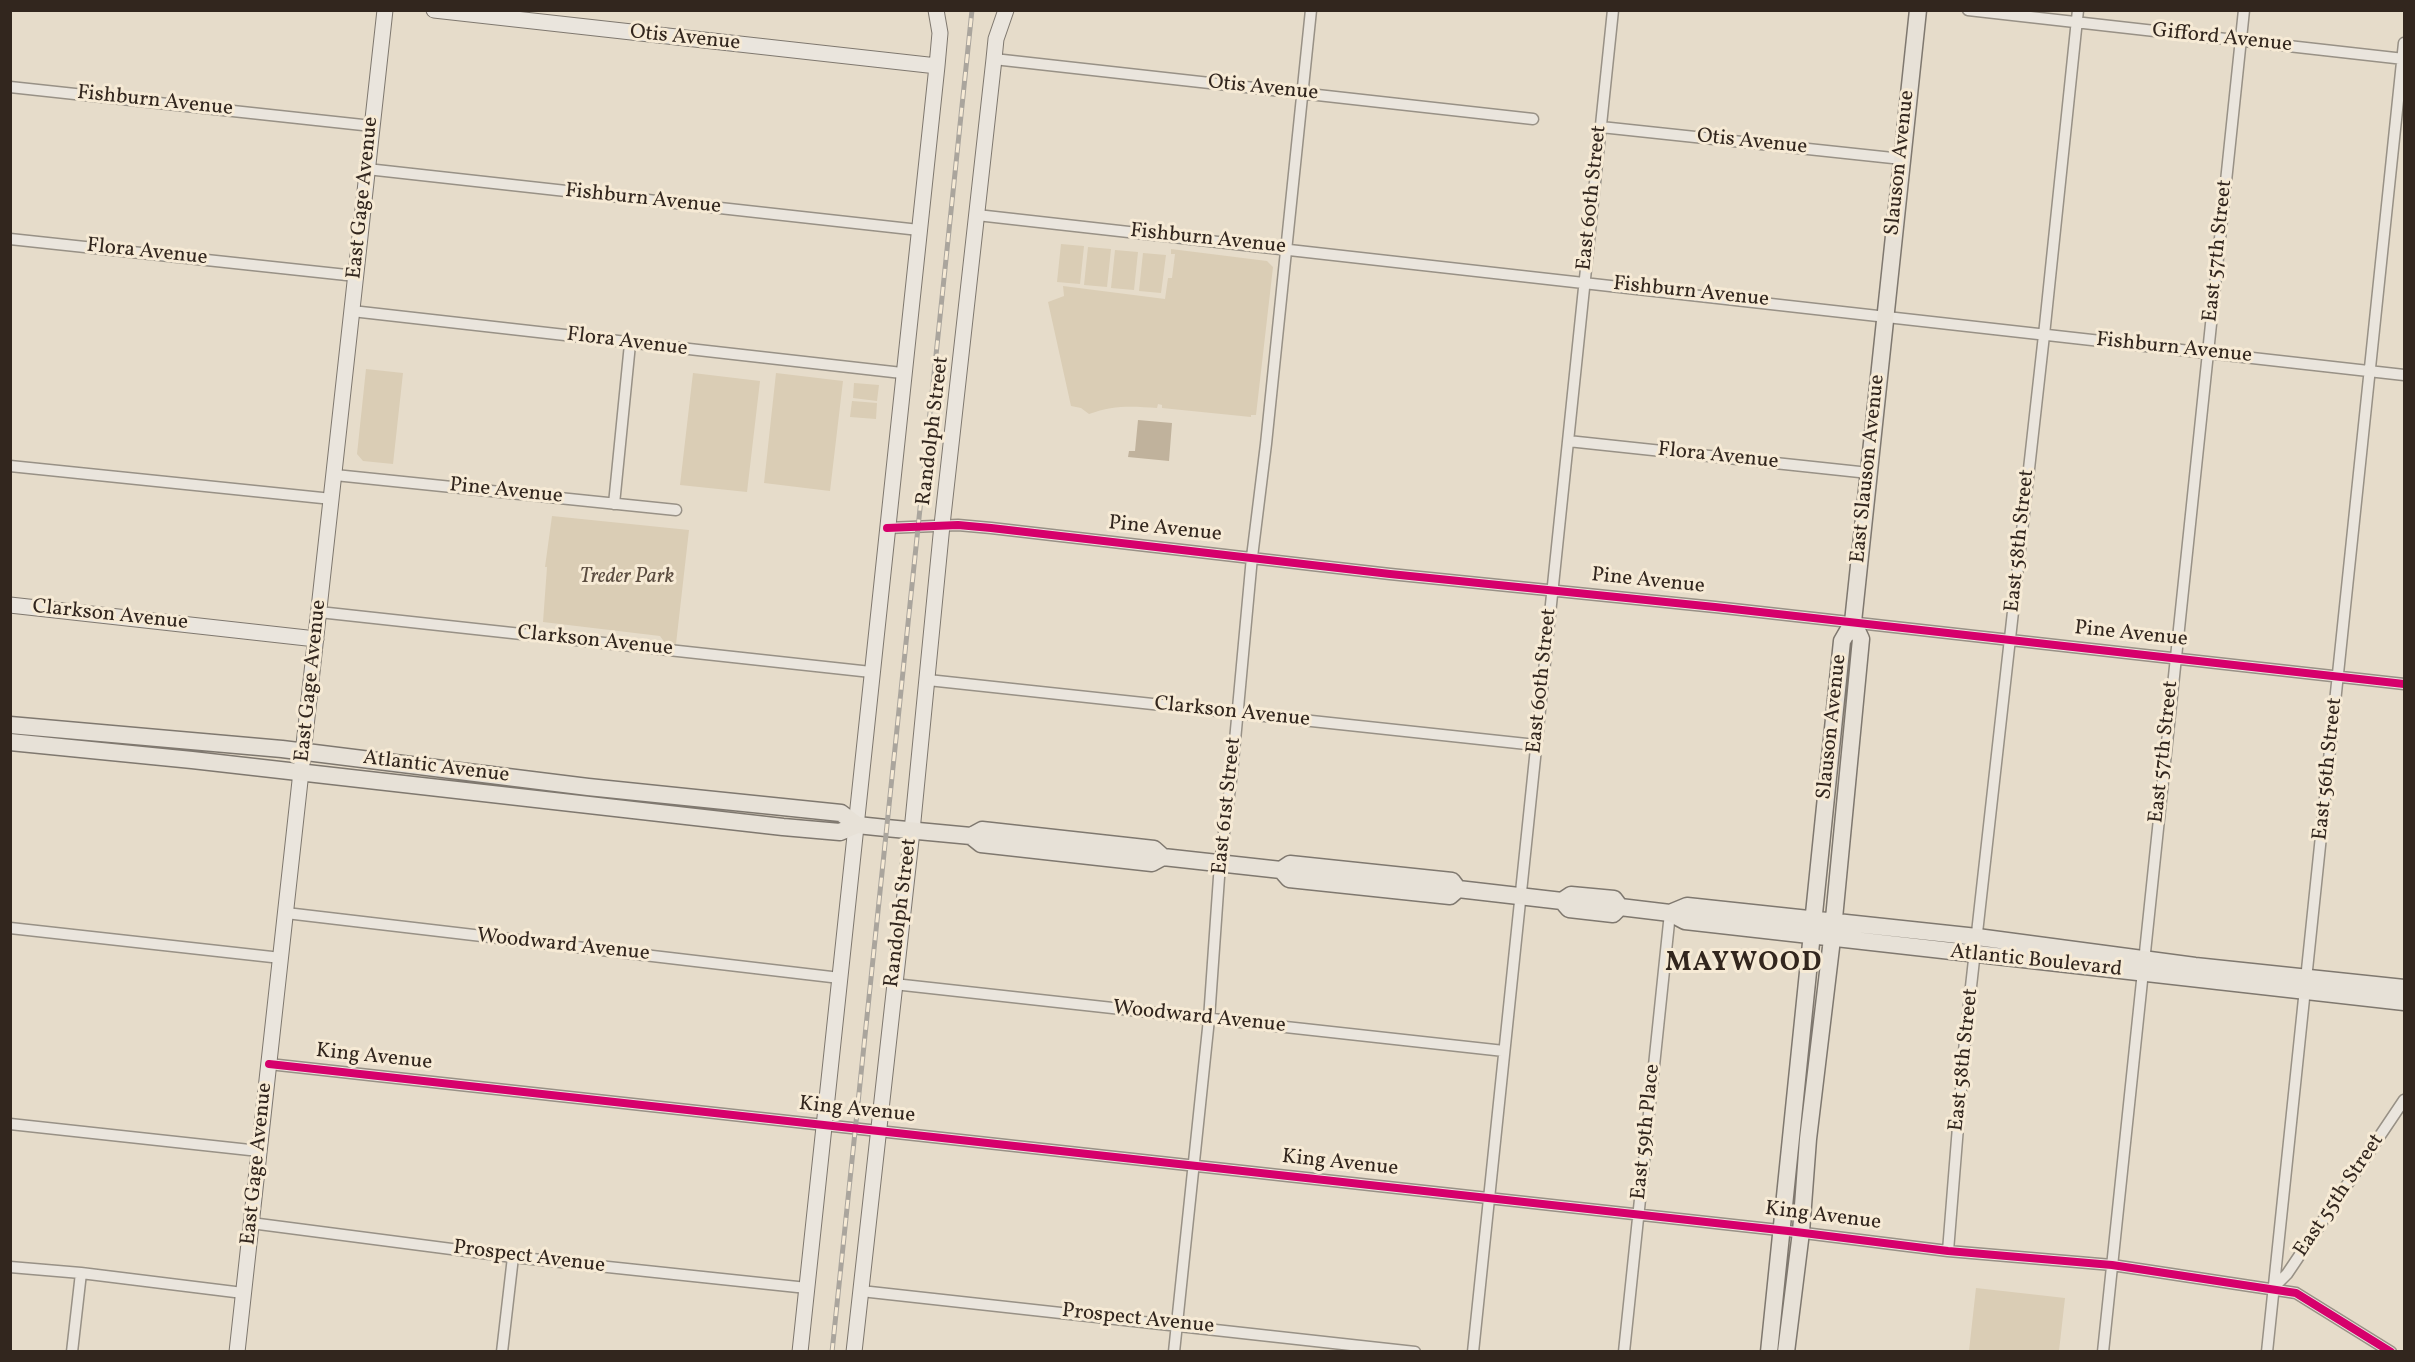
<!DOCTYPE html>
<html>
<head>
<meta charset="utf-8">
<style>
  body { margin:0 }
  #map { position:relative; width:2415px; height:1362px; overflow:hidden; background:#e6dcca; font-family:Vollkorn,serif }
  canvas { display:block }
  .frame { position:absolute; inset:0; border:12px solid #32261e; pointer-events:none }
</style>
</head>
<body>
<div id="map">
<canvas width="2415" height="1362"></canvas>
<div class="frame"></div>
</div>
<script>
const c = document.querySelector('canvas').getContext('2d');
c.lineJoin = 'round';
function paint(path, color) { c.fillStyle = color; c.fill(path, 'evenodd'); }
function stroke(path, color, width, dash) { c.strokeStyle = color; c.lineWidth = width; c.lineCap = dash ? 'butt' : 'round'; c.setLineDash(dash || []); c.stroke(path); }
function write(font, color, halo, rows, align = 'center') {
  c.font = font + ' Vollkorn,serif'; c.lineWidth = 6; c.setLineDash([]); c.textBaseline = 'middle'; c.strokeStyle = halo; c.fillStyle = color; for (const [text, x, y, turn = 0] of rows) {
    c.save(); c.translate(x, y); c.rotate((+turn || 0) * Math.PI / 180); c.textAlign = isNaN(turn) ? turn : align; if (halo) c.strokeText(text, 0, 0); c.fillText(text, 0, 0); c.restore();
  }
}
paint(new Path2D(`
  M1061,244L1084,246L1080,284L1057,282Z
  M1088,247L1111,249L1107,287L1084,285Z
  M1171,249L1267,261L1273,267L1256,415H1251V417L1162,408V405L1158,404L1157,408C1132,406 1113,405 1089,414L1081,408L1071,406L1048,302L1064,296L1063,286L1165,299L1168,278H1172L1175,254H1171Z
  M1115,250L1138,252L1134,290L1111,288Z
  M1143,253L1166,255L1161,293L1139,291Z
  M366,369L403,373L393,464L363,461L357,454Z
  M693,373L760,381L747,492L680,485Z
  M776,373L843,381L830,491L764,483Z
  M854,383L879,385L877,401L853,398Z
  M852,401L877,403L876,419L850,417Z
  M552,516L689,530L676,644L665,643L660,636L543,622L547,567H545Z
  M1976,1288L2065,1298L2059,1351H1969Z`), '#dacdb5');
paint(new Path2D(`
  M1138,420L1172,423L1169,461L1128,457L1129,451H1135Z`), '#c0b29c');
const street = new Path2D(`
  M1968,10L2404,59
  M994,59L1533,119
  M10,87L372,126
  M1601,127L1902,159
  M367,169L919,230
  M977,215L2404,375
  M10,239L356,276
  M352,311L902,373
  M1568,441L1869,473
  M10,466L332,499
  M335,475L676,510
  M614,504L630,344
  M887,528L958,525L991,528L1390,574L1715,607L2404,684
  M319,612L871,672
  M928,680L1536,745
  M286,913L840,978
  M10,928L281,958
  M894,984L1504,1051
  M269,1064L1788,1231L1948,1251L2112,1265L2296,1293L2391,1352
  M10,1124L259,1151
  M251,1223L513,1257L807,1288
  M1948,1251L1965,1040L2044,335L2078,10
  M10,1267L81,1273L243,1293
  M2273,1288L2287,1274L2404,1100
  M861,1291L1415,1352
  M72,1352L81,1273
  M502,1352L513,1257
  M1174,1352L1209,1019L1220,863L1232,773L1252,557L1266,444L1311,10
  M1473,1352L1613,10
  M1624,1352L1670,913
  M2103,1352L2244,10
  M2267,1352L2404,43`);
const secondary = new Path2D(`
  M434,10L937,66
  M10,605L316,639
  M237,1352L385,10
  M800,1352L937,66L940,33L936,10
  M854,1352L912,831L942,525L994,59L996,39L1006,10`);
const primary = new Path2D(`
  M10,725L282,749L588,787L841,813L857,825L886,828L971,836L982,830L1154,849L1163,857L1281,870L1290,864L1452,881L1458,889
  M10,742L192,760L783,827L840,832L857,825
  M971,836L981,844L1152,863L1163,857
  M1281,870L1289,879L1450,896L1458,889L1562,901L1571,895L1614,899L1620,907L1670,913L1685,921L2404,1002
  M1562,901L1569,909L1613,914L1620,907
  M1670,913L1687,906L1977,937L2195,966L2404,988
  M1769,1352L1842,641L1853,622L1918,10
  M1786,1352L1801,1232L1808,1139L1832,939L1861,639L1853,622`);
stroke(street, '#989186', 13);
stroke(secondary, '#7f786f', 17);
stroke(primary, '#7f786f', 19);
stroke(street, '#eae5dd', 10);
stroke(secondary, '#eae5dd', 15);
stroke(primary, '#e7e1d7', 16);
const rail = new Path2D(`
  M832,1352L972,10`);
stroke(rail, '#aaa59d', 5);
stroke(rail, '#f6ead5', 3, [9]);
stroke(new Path2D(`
  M887,528L958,525L991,528L1390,574L1715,607L2404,684
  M269,1064L1788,1231L1948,1251L2112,1265L2296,1293L2391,1352`), '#d6006c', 8);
write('21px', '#32261e', '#f6ead5', [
  ["Otis Avenue",685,39,6],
  ["Gifford Avenue",2222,39,6],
  ["Otis Avenue",1263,89,6],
  ["Fishburn Avenue",155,102,6],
  ["Otis Avenue",1752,143,6],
  ["Slauson Avenue",1901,163,-84],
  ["East Gage Avenue",364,198,-84],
  ["East 60th Street",1593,198,-84],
  ["Fishburn Avenue",643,200,6],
  ["Fishburn Avenue",1208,240,6],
  ["East 57th Street",2219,251,-84],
  ["Flora Avenue",147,253,6],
  ["Fishburn Avenue",1691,293,6],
  ["Flora Avenue",627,343,7],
  ["Fishburn Avenue",2174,349,6],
  ["Randolph Street",934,431,-83],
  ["Flora Avenue",1718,457,6],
  ["East Slauson Avenue",1869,469,-84],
  ["Pine Avenue",506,492,6],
  ["Pine Avenue",1165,530,6],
  ["East 58th Street",2021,541,-84],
  ["Pine Avenue",1648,582,6],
  ["Clarkson Avenue",110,616,6],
  ["Pine Avenue",2131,635,6],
  ["Clarkson Avenue",595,642,6],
  ["East Gage Avenue",312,681,-84],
  ["East 60th Street",1543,681,-84],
  ["Clarkson Avenue",1232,713,6],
  ["Slauson Avenue",1833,727,-84],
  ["East 57th Street",2165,752,-84],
  ["Atlantic Avenue",436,768,7],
  ["East 56th Street",2329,769,-84],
  ["East 61st Street",1228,806,-84],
  ["Randolph Street",902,913,-83],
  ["Woodward Avenue",563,946,6],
  ["Atlantic Boulevard",2036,962,6],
  ["Woodward Avenue",1199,1018,6],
  ["King Avenue",374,1058,6],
  ["East 58th Street",1965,1060,-84],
  ["King Avenue",857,1111,6],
  ["East 59th Place",1647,1132,-84],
  ["East Gage Avenue",258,1164,-84],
  ["King Avenue",1340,1164,6],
  ["East 55th Street",2340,1196,-56],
  ["King Avenue",1823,1217,7],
  ["Prospect Avenue",529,1258,7],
  ["Prospect Avenue",1138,1320,6]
]);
write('italic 21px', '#5a4c40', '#f6ead5', [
  ["Treder Park",627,578]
]);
c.letterSpacing = '1.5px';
write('bold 27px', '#32261e', '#f6ead5', [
  ["MAYWOOD",1744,965]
]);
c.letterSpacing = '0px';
</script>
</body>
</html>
